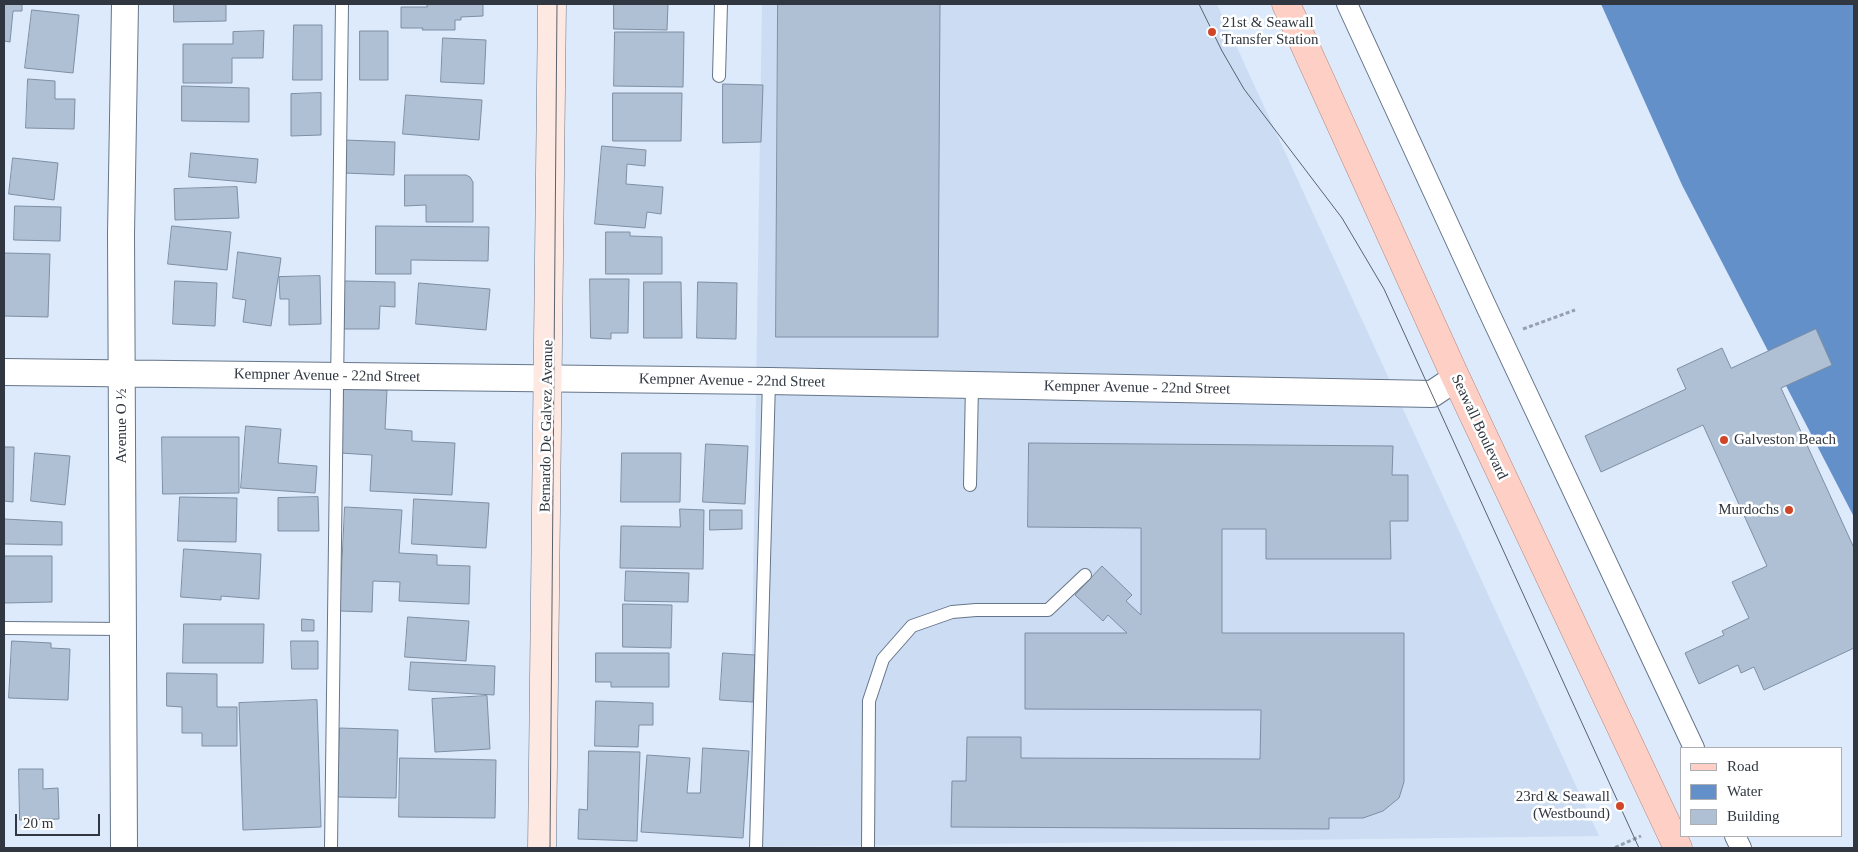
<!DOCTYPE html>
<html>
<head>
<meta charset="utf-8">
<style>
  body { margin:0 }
  #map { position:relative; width:1858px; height:852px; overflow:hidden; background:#dceafc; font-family:Georgia,serif }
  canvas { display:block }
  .frame { position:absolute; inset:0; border:5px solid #303740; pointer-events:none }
  .legend { position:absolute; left:1680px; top:747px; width:162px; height:90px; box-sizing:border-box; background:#fff; border:1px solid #acafb3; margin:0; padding:6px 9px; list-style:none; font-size:15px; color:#303740 }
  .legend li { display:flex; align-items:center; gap:10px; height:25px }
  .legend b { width:25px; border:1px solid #acafb3 }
  .scale { position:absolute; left:15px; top:814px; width:85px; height:22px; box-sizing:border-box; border:2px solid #303740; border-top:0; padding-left:6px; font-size:15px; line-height:18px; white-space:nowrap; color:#303740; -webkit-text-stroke:4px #fff; paint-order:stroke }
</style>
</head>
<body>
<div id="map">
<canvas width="1858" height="852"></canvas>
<div class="frame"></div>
<ul class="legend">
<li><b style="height:6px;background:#fed0c5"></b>Road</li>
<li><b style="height:14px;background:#6490c9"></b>Water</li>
<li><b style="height:14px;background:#afc0d5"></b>Building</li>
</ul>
<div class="scale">20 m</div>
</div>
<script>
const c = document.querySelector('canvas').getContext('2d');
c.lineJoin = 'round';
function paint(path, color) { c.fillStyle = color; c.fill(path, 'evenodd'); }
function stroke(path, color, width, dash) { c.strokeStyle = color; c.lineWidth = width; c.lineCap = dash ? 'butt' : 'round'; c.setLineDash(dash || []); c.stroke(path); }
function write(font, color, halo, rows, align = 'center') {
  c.font = font + ' Georgia,serif'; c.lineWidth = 5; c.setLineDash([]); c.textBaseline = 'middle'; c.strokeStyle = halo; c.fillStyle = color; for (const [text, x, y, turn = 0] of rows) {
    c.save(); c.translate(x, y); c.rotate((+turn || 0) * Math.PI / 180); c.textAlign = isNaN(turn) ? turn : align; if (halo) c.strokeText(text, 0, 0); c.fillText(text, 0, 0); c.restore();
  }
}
paint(new Path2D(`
  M762,4H1217L1599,836L749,847Z`), '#ccdcf3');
paint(new Path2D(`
  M1601,4H1854V517L1682,185Z`), '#6490c9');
const building = new Path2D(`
  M4,4H22V11H13L10,42L4,41Z
  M174,4H226V21L174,22Z
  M427,4H483V16L461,17V20H455V30H422L423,28H401V7H427Z
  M614,4H668L667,30L614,29Z
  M778,4H940L938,337H776Z
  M32,10L79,15L73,73L25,68Z
  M294,25H322V80H293Z
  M264,31L263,58H232V83H183V44H233V32Z
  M360,31H388V80H360Z
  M615,32H684L683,87L614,86Z
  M443,38L486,40L484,84L441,82Z
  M28,79L55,81V99H75L74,129L26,128Z
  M723,84L763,85L761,142L723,143Z
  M182,86L249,88V122L182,121Z
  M321,93V135L291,136V94Z
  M613,93H682L681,141H613Z
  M406,95L482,100L479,140L403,134Z
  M345,140L395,142L394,175L344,173Z
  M602,146L646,150L645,166L627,164L626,184L663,187L661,214L647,212L645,228L595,224Z
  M191,153L258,159L256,183L189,177Z
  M13,158L58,163L54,200L9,194Z
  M405,175H466L470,177L473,182V222H426V205L405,206Z
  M237,187L239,218L175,220L174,189Z
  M15,206L61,207L60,241L14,240Z
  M172,226L231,232L227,270L168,264Z
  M376,226L489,227L488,261L411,260V274H376Z
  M606,232H630V236L662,237V274H606Z
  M238,252L281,258L271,326L243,322L246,300L233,298Z
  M4,253L50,254L48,317L4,316Z
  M320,276L321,324L289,325V299H280L279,277Z
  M590,279H629L628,333H611V339L591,338Z
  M175,281L217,283L215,326L173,324Z
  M345,281L395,282V307L380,306L379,329H344Z
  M644,282H681L682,338H644Z
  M698,282L737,283L736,339L697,338Z
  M419,283L490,289L486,330L416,324Z
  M1816,329L1832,365L1781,388L1854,548V648L1764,690L1754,667L1741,673L1738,665L1699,684L1685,653L1724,635L1722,631L1749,618L1732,582L1767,566L1703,425L1601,472L1585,436L1686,389L1677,369L1722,348L1731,368Z
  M344,388L387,390L385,429L412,431V441L455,443L452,495L370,491L372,455L340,453Z
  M246,426L281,429L278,463L317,466L315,493L241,488Z
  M162,437H239V493L163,494Z
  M1029,443L1393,446L1392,475H1408V521H1390L1391,559H1266V529H1222V633H1404V782L1399,798L1383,811L1363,818H1329V829L951,827L952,781H966L967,737H1021V758L1260,759L1261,710L1025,709V633H1127L1108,615L1103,621L1075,595L1102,566L1132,595L1126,601L1141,615V528L1028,527Z
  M706,444L748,446L745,504L703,502Z
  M4,447H14L13,502L4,501Z
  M35,453L70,456L65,505L31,501Z
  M622,453H681L680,502H621Z
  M180,497L237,498L236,542L178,541Z
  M318,497L319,531H278V498Z
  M414,499L489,503L486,548L412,544Z
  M345,507L402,510L399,553L437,555V565L470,566L469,604L399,601L400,582L373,581L372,612L340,611Z
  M680,509L704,510L703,569L620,568L621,526L680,527Z
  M710,510H742V529L710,530Z
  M4,519L62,522V545L4,544Z
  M184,549L261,554L259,599L221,596V600L181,597Z
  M4,556H52V602L4,603Z
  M626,571L689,573L688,602L625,601Z
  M623,604L672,605L671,648L623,647Z
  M408,617L469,621L466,661L405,657Z
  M302,619L314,620V631H302Z
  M184,624H264L263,663H183Z
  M12,641L51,643V648L70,649L68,700L9,698Z
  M291,641H318V669H292Z
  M596,653H669V687H611V682H596Z
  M723,653L755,655L753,702L720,700Z
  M411,662L495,666L494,695L409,690Z
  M167,673L217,674V707H237V746H202V733H182V707L167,706Z
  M487,696L490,749L435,752L432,699Z
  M317,700L321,827L243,830L239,703Z
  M596,701L653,703V725H639L638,747L595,746Z
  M340,728L398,730L396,798L338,797Z
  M703,748L749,751L743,838L641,832L647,755L690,758L687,793H700Z
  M589,751L640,752L637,841L578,839L579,809L587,810Z
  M400,758L496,760L495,818L399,817Z
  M19,769H43V789L58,788L59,819L20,820Z`);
paint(building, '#afc0d5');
stroke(building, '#7e8ea3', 1);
const service = new Path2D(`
  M719,76L721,4
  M970,485L972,385
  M4,628L123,629
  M331,848L342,4
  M756,848L769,381
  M868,848L869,701L883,659L912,626L952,612L976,610H1048L1085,575`);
const pedestrian = new Path2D(`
  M1347,4L1486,306L1694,748
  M1735,836L1741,848`);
const minor = new Path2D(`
  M4,372L769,381L1432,394L1456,378
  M124,848L121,234L125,4`);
const secondary = new Path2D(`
  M542,848L552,4`);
const primary = new Path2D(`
  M1286,4L1456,378L1678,848`);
stroke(service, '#667589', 14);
stroke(pedestrian, '#667589', 22);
stroke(minor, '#667589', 28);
stroke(secondary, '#667589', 29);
stroke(primary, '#b5867e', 29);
stroke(new Path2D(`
  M1523,329L1575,310
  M1616,848V847L1641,836`), '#96a1af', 3, [4, 2.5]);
stroke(service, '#fff', 12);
stroke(pedestrian, '#fff', 20);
stroke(minor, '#fff', 26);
stroke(secondary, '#fee8e2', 28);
stroke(primary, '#fed0c5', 28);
stroke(new Path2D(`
  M1199,4L1222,51L1244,89L1342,218L1384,289L1639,848
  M550,848L557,4`), '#59626d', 1);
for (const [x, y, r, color] of [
  [1212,32,5,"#d04629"],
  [1724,440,5,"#d04629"],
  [1789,510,5,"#d04629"],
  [1620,806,5,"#d04629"]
]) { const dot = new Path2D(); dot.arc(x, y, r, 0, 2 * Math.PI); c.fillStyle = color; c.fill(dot); stroke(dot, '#fff', 2); }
write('15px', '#303740', '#fff', [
  ["21st & Seawall",1222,23],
  ["Transfer Station",1222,40],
  ["Galveston Beach",1734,440],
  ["Murdochs",1779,510,"right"],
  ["23rd & Seawall",1610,797,"right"],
  ["(Westbound)",1610,814,"right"]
], 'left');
write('15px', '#303740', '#fff', [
  ["Kempner Avenue - 22nd Street",327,376,1],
  ["Kempner Avenue - 22nd Street",732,381,1],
  ["Kempner Avenue - 22nd Street",1137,388,1],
  ["Avenue O ½",122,426,-90],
  ["Bernardo De Galvez Avenue",547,426,-89],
  ["Seawall Boulevard",1479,427,65]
]);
</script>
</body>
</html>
